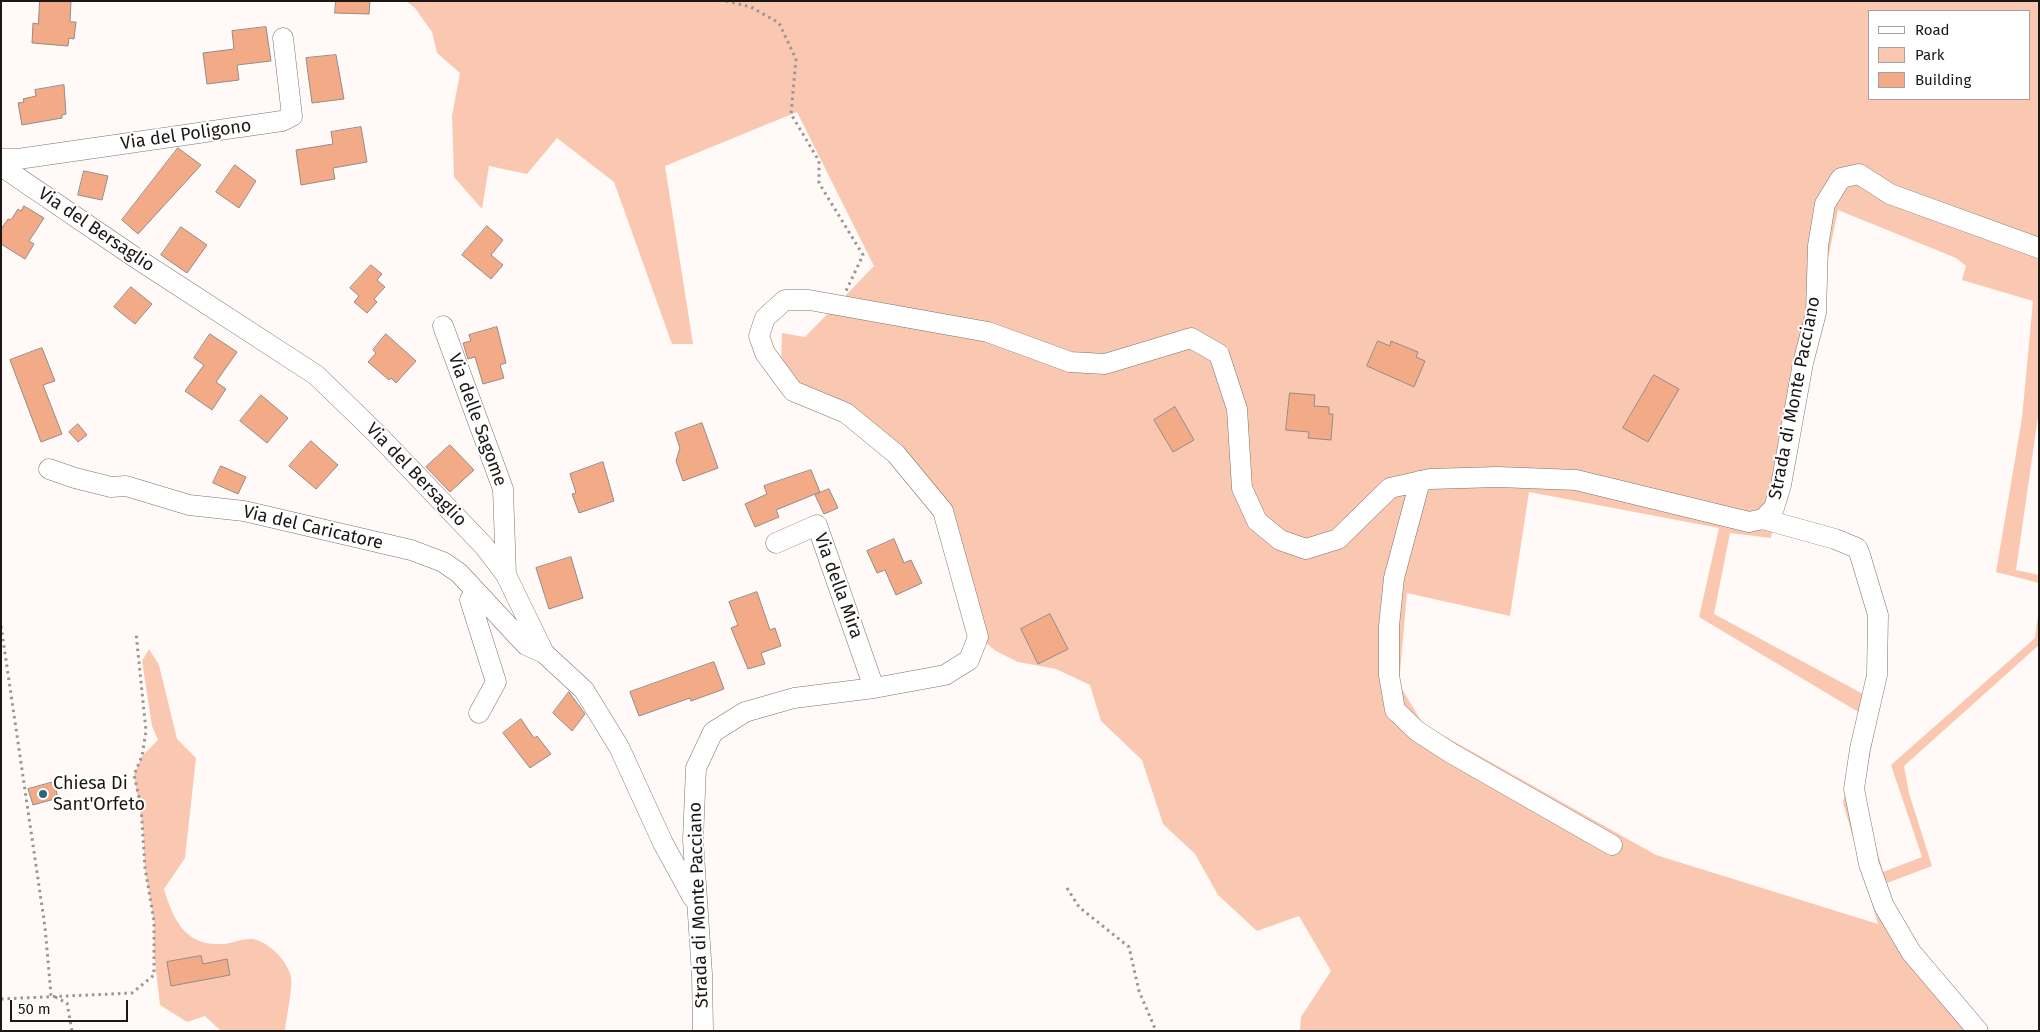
<!DOCTYPE html>
<html>
<head>
<meta charset="utf-8">
<style>
  body { margin:0 }
  #map { position:relative; width:2040px; height:1032px; overflow:hidden; background:#fffaf8; font-family:"Fira Sans",sans-serif }
  canvas { display:block }
  .frame { position:absolute; inset:0; border:2px solid #1b1715; pointer-events:none }
  .legend { position:absolute; left:1868px; top:10px; width:162px; height:90px; box-sizing:border-box; background:#fff; border:1px solid #a4a2a1; margin:0; padding:6px 9px; list-style:none; font-size:15px; color:#1b1715 }
  .legend li { display:flex; align-items:center; gap:10px; height:25px }
  .legend b { width:25px; border:1px solid #a4a2a1 }
  .scale { position:absolute; left:10px; top:1000px; width:118px; height:22px; box-sizing:border-box; border:2px solid #1b1715; border-top:0; padding-left:6px; font-size:15px; line-height:18px; white-space:nowrap; color:#1b1715; -webkit-text-stroke:4px #fff; paint-order:stroke }
</style>
</head>
<body>
<div id="map">
<canvas width="2040" height="1032"></canvas>
<div class="frame"></div>
<ul class="legend">
<li><b style="height:6px;background:#fff"></b>Road</li>
<li><b style="height:14px;background:#fac8b1"></b>Park</li>
<li><b style="height:14px;background:#f3aa87"></b>Building</li>
</ul>
<div class="scale">50 m</div>
</div>
<script>
const c = document.querySelector('canvas').getContext('2d');
c.lineJoin = 'round';
function paint(path, color) { c.fillStyle = color; c.fill(path, 'evenodd'); }
function stroke(path, color, width, dash) { c.strokeStyle = color; c.lineWidth = width; c.lineCap = dash ? 'butt' : 'round'; c.setLineDash(dash || []); c.stroke(path); }
function write(font, color, halo, rows, align = 'center') {
  c.font = font + ' "Fira Sans",sans-serif'; c.lineWidth = 4; c.setLineDash([]); c.textBaseline = 'middle'; c.strokeStyle = halo; c.fillStyle = color; for (const [text, x, y, turn = 0] of rows) {
    c.save(); c.translate(x, y); c.rotate((+turn || 0) * Math.PI / 180); c.textAlign = isNaN(turn) ? turn : align; if (halo) c.strokeText(text, 0, 0); c.fillText(text, 0, 0); c.restore();
  }
}
paint(new Path2D(`
  M406,1H2039V410L2016,570L2039,575V583L1996,572L2022,418L2033,301L1962,280L1966,266L1956,258L1838,210L1771,538L1730,533L1714,614L1880,703L1862,796L1883,872L1922,857L1891,765L2035,638L2039,607V645L1904,766L1909,793L1932,866L1887,883C1895,942 1950,988 1987,1031H1300L1301,1017L1331,971L1299,916L1257,931L1218,895L1195,854L1163,824L1142,760L1101,721L1090,685L1056,669L1018,662L996,651L978,637L943,511L896,454L793,391L781,363L782,333L805,337L874,266L797,112L665,166L693,344H672L614,182L557,138L527,174L489,166L482,209L454,177L452,116L460,73L437,53L432,32L415,8ZM1869,11H2029V99H1869ZM1529,492L1719,528L1699,617L1860,713L1843,803L1878,924L1656,855L1423,724L1399,684L1407,593L1510,616Z
  M149,649L159,665L177,739L196,758L185,858L164,889C173,919 185,946 221,944C231,944 242,938 252,939C268,941 288,961 291,977C293,988 286,1018 285,1031H221L205,1016L187,1022L160,1005L154,953V921L145,868L143,828L134,775L142,756L158,740L152,726L142,661Z`), '#fac8b1');
const building = new Path2D(`
  M40,1H71L70,22H76L74,39L69,38L68,46L32,43L33,23L38,24Z
  M336,1H370L369,14L335,13Z
  M266,27L271,61L237,65L239,80L207,84L203,53L234,49L232,31Z
  M336,55L344,99L312,103L306,58Z
  M64,85L66,114L62,115V118L22,125L18,103L24,102L23,99L36,96L35,90Z
  M361,127L367,162L333,168L335,179L301,185L296,150L333,144L331,132Z
  M178,148L201,165L138,234L122,220Z
  M235,165L256,181L239,208L216,192Z
  M84,171L108,176L102,200L78,195Z
  M24,206L44,218L29,241L34,244L25,259L1,244V229L8,219L11,220L18,209L21,211Z
  M487,226L503,240L491,255L503,265L491,279L462,255Z
  M181,227L207,245L187,273L161,255Z
  M371,265L382,274L377,280L385,287L374,299L377,302L367,313L354,302L359,296L350,288Z
  M131,287L152,304L135,324L114,307Z
  M497,327L506,363L500,365L504,378L483,384L475,357L468,359L463,343L471,341L469,335Z
  M210,334L237,352L216,382L226,389L212,410L185,391L204,365L194,358Z
  M386,334L416,361L396,383L391,378L389,380L368,362L376,353L373,350Z
  M1378,341L1390,346L1391,341L1418,352L1416,357L1425,361L1414,387L1367,366Z
  M42,348L55,381L43,385L62,434L41,442L10,360Z
  M1654,375L1679,389L1648,442L1623,428Z
  M1290,393L1315,395L1314,406L1329,407V414H1333L1331,440L1308,438L1309,432L1286,430Z
  M261,395L288,418L267,443L240,421Z
  M1175,407L1194,440L1173,452L1154,420Z
  M702,423L718,468L683,481L676,461L680,448L675,433Z
  M78,424L87,435L78,442L69,432Z
  M311,441L338,465L316,489L289,466Z
  M450,445L474,470L450,492L426,467Z
  M603,462L614,501L579,513L572,494L576,493L570,474Z
  M221,466L246,477L238,494L213,483Z
  M811,470L820,492L776,510L779,517L755,527L745,504L767,494L764,486Z
  M829,489L838,508L824,514L815,495Z
  M894,539L904,563L911,560L922,583L896,595L885,570L877,573L867,551Z
  M571,557L583,598L549,609L536,568Z
  M757,592L770,630L775,628L781,646L761,653L765,664L748,669L731,628L738,625L729,602Z
  M1050,614L1068,649L1038,664L1021,629Z
  M714,662L724,689L691,701L690,698L639,716L630,692Z
  M569,692L585,714L572,731L553,713Z
  M521,719L534,738L537,736L551,754L530,768L503,733Z
  M54,782L58,798L33,805L28,789Z
  M201,956L203,964L227,959L230,975L171,986L167,962Z`);
paint(building, '#f3aa87');
stroke(building, '#958b87', 1);
const minor = new Path2D(`
  M1,159H18L282,121L292,116L283,38
  M1,166L136,258L316,375L378,435L484,546L506,575L544,653L584,690L619,747L663,843L693,898
  M443,326L503,489L506,575
  M49,469L75,478L111,487L126,486L189,505L244,511L411,550L443,562L459,573L526,645L544,653
  M1420,481L1394,578L1389,626V675L1395,710L1417,731L1451,753L1612,845
  M1763,519L1835,539L1857,548L1860,555L1878,615L1877,675L1860,749L1854,789L1869,864L1884,906L1911,952L1978,1031
  M776,543L817,525L874,688
  M475,591L470,600L496,682L479,713
  M703,1031L702,974L693,840L696,768L713,732L745,712L794,698L874,688L945,675L969,660L978,637L943,511L896,454L846,413L793,391L765,353L759,336L765,318L785,300H809L988,332L1070,362L1105,364L1191,338L1219,354L1237,409L1242,488L1257,521L1280,540L1306,549L1338,539L1390,488L1430,479L1498,477L1576,480L1749,522L1763,519L1774,508L1781,485L1803,363L1816,313L1818,246L1825,204L1841,178L1859,174L1890,194L2039,248`);
stroke(minor, '#7c736f', 21);
stroke(new Path2D(`
  M726,1L751,7L779,23L796,59L791,114L819,161V183L863,255L846,291
  M1,626L45,927L51,995L67,1003L72,1031
  M1067,888L1079,907L1129,947L1139,991L1156,1031
  M1,999L132,993L154,975V921L145,868L141,806L134,775L142,756L146,731L136,633`), '#9a9694', 3, [2.5, 4]);
stroke(minor, '#fff', 20);
for (const [x, y, r, color] of [
  [43,794,5,"#2a667e"]
]) { const dot = new Path2D(); dot.arc(x, y, r, 0, 2 * Math.PI); c.fillStyle = color; c.fill(dot); stroke(dot, '#fff', 2); }
write('18px', '#1b1715', '#fff', [
  ["Via del Poligono",186,135,-8],
  ["Via del Bersaglio",96,230,34],
  ["Strada di Monte Pacciano",1795,398,-79],
  ["Via delle Sagome",477,420,70],
  ["Via del Bersaglio",416,475,46],
  ["Via del Caricatore",313,528,13],
  ["Via della Mira",838,586,70],
  ["Strada di Monte Pacciano",699,905,-92]
]);
write('18px', '#1b1715', '#fff', [
  ["Chiesa Di",53,784],
  ["Sant'Orfeto",53,805]
], 'left');
</script>
</body>
</html>
